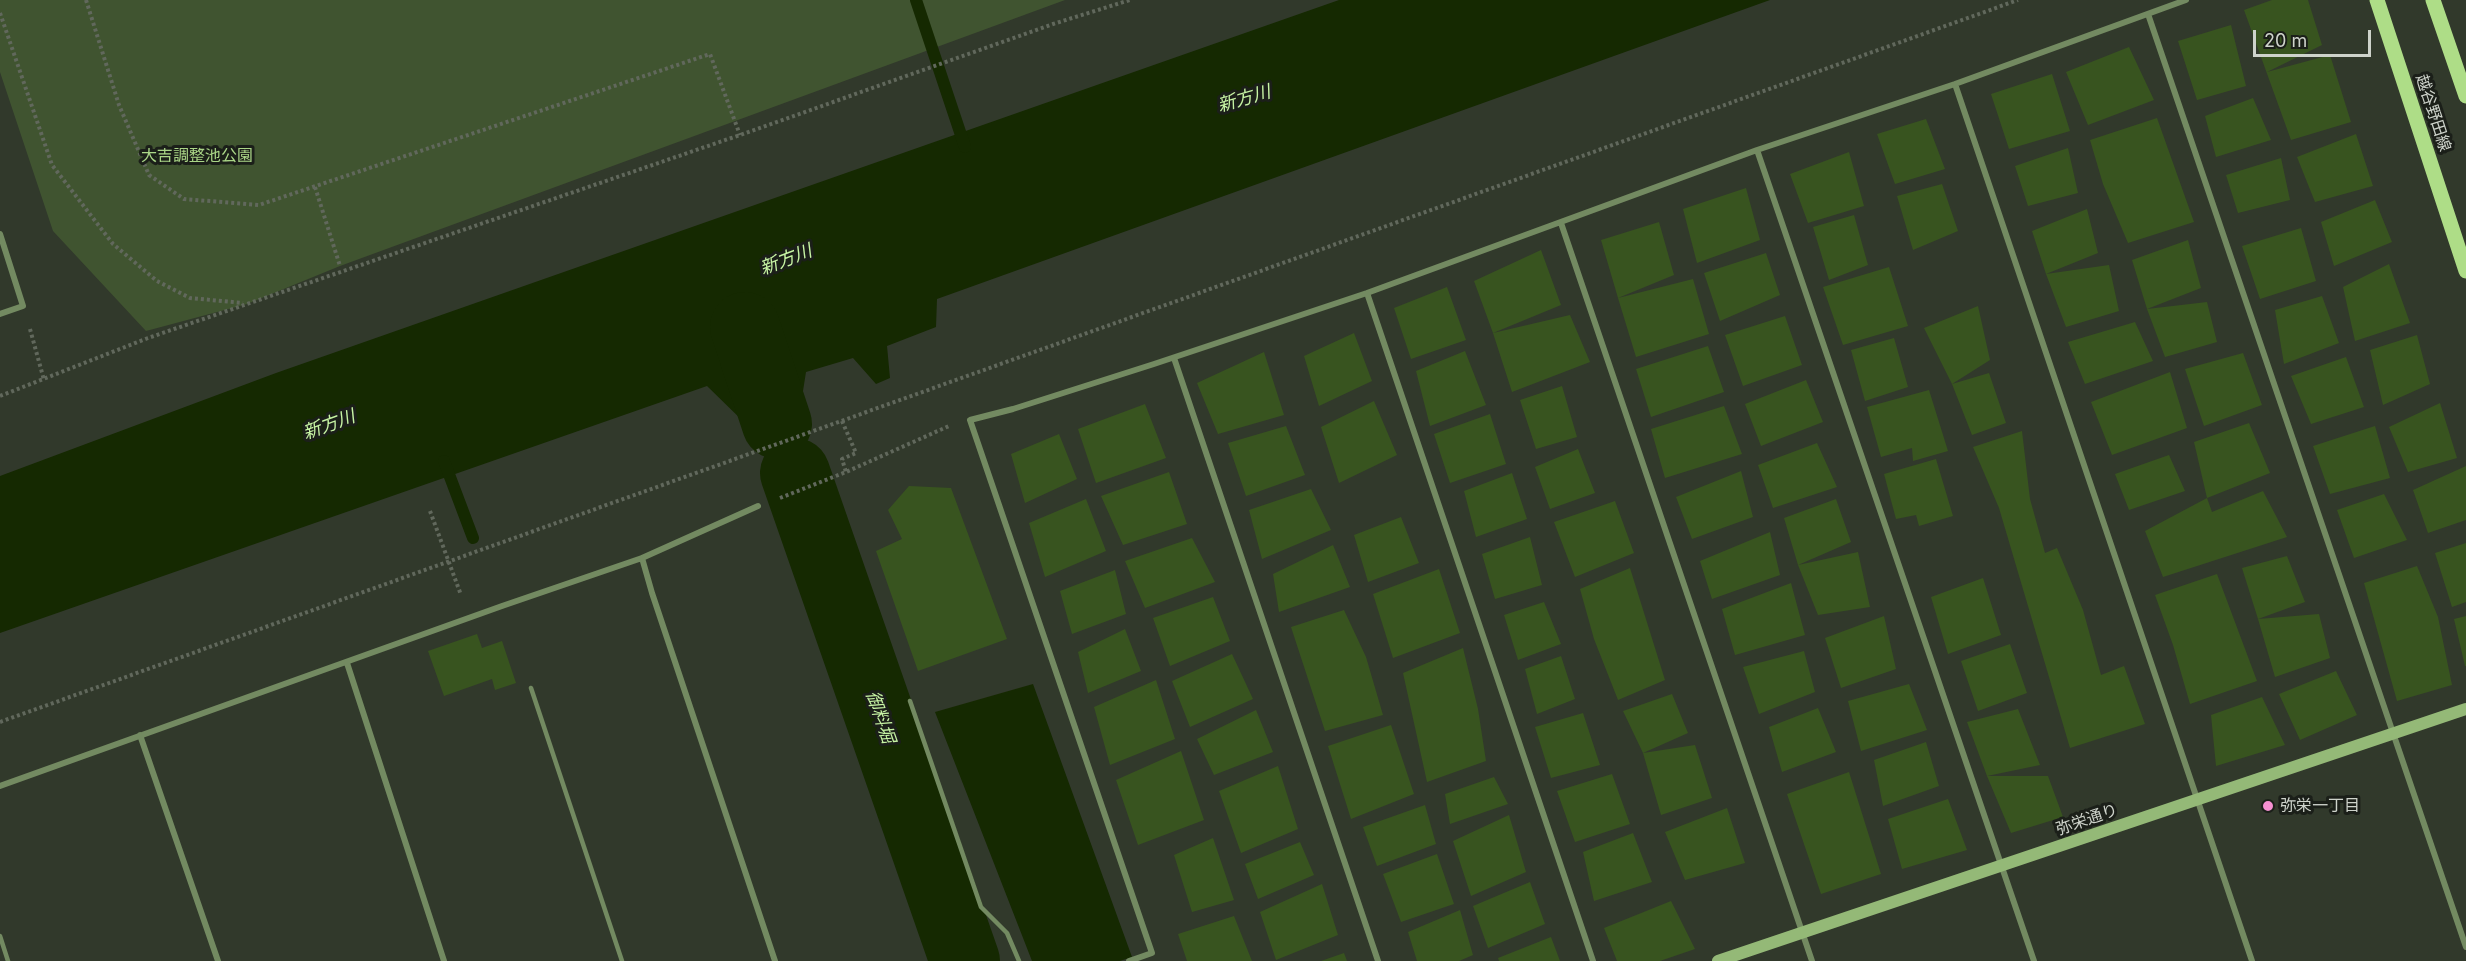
<!DOCTYPE html>
<html>
<head>
<meta charset="utf-8">
<style>
  body { margin:0 }
  #map { position:relative; width:2466px; height:961px; overflow:hidden; background:#31392b; font-family:Inter,sans-serif }
  canvas { display:block }
  .scale { position:absolute; left:2253px; top:30px; width:118px; height:27px; box-sizing:border-box; border:3px solid #ced3cb; border-top:0; padding-left:8px; font-size:18px; line-height:21px; white-space:nowrap; color:#ced3cb; -webkit-text-stroke:4px #1b1f19; paint-order:stroke }
</style>
</head>
<body>
<div id="map">
<canvas width="2466" height="961"></canvas>
<div class="scale">20 m</div>
</div>
<script>
const c = document.querySelector('canvas').getContext('2d');
c.lineJoin = 'round';
function paint(path, color) { c.fillStyle = color; c.fill(path, 'evenodd'); }
function stroke(path, color, width, dash) { c.strokeStyle = color; c.lineWidth = width; c.lineCap = dash ? 'butt' : 'round'; c.setLineDash(dash || []); c.stroke(path); }
function write(font, color, halo, rows, align = 'center') {
  c.font = font + ' Inter,"Noto Sans JP",sans-serif'; c.lineWidth = 6; c.setLineDash([]); c.textBaseline = 'middle'; c.strokeStyle = halo; c.fillStyle = color; for (const [text, x, y, turn = 0] of rows) {
    c.save(); c.translate(x, y); c.rotate((+turn || 0) * Math.PI / 180); c.textAlign = isNaN(turn) ? turn : align; if (halo) c.strokeText(text, 0, 0); c.fillText(text, 0, 0); c.restore();
  }
}
paint(new Path2D(`
  M0,0H1065L340,266L247,304L146,331L53,231L0,72Z`), '#405430');
paint(new Path2D(`
  M1339,0H1770L937,299L936,327L887,346L890,378L876,384L853,358L806,372L800,410L750,428L707,386L0,633V476L276,373Z
  M1033,684L1132,957L1120,961H1032L935,712Z`), '#152901');
stroke(new Path2D(`
  M916,0L965,147
  M444,461L473,538`), '#152901', 12);
stroke(new Path2D(`
  M745,327L777,424
  M795,473L965,961`), '#152901', 70);
paint(new Path2D(`
  M2272,0H2308L2322,45L2267,72L2330,55L2351,122L2291,140L2244,10Z
  M2231,25L2246,86L2197,100L2178,41Z
  M2129,47L2154,100L2088,125L2066,72Z
  M2052,74L2070,131L2009,149L1991,94Z
  M2253,98L2271,140L2216,157L2205,116Z
  M2157,118L2194,222L2128,243L2103,184L2090,140Z
  M1926,119L1945,169L1895,184L1877,134Z
  M2356,134L2373,186L2315,202L2297,157Z
  M2068,148L2078,193L2028,206L2015,166Z
  M1849,152L1864,206L1808,223L1790,174Z
  M2281,158L2290,200L2238,213L2226,175Z
  M1942,184L1958,231L1913,250L1897,196Z
  M1746,188L1760,240L1697,263L1683,209Z
  M2375,200L2392,242L2334,266L2321,222Z
  M2087,209L2098,253L2046,274L2109,265L2119,311L2066,327L2046,274L2032,231Z
  M1854,215L1868,265L1829,280L1813,227Z
  M1659,222L1674,275L1618,298L1601,240Z
  M2301,228L2316,281L2260,299L2242,246Z
  M2188,240L2201,288L2147,309L2132,260Z
  M1541,250L1561,305L1493,333L1474,281Z
  M1766,253L1780,295L1720,321L1704,273Z
  M2389,264L2410,323L2355,341L2343,287Z
  M1889,267L1908,326L1843,345L1823,287Z
  M1693,279L1709,334L1636,357L1618,298Z
  M1447,287L1466,340L1411,359L1394,308Z
  M2322,296L2339,343L2284,364L2275,310Z
  M2207,302L2217,342L2165,357L2147,309Z
  M1978,306L1990,360L1952,384L1924,328Z
  M1570,315L1590,362L1512,392L1493,333Z
  M1785,316L1802,365L1743,386L1725,335Z
  M2135,322L2153,361L2085,384L2068,342Z
  M1354,333L1372,381L1319,406L1304,356Z
  M2417,335L2430,384L2383,405L2370,350Z
  M1894,338L1908,387L1865,401L1851,350Z
  M1708,346L1724,392L1651,417L1636,369Z
  M1465,351L1486,405L1430,426L1416,371Z
  M1264,352L1284,415L1218,434L1197,383Z
  M2243,353L2262,405L2204,426L2185,369Z
  M2346,357L2364,407L2311,424L2291,376Z
  M2170,372L2187,428L2112,455L2091,402Z
  M1989,373L2006,423L1972,435L1952,384Z
  M1806,380L1823,422L1761,446L1745,404Z
  M1562,386L1577,437L1536,449L1520,400Z
  M1929,390L1948,451L1913,461L1912,448L1881,457L1867,407Z
  M1374,401L1397,455L1339,483L1321,427Z
  M2440,403L2457,458L2408,472L2389,427Z
  M1145,404L1166,458L1096,483L1078,429Z
  M1724,406L1742,454L1665,478L1651,429Z
  M1490,414L1506,464L1450,483L1434,434Z
  M2249,423L2270,473L2207,498L2194,442Z
  M1286,426L1305,475L1246,496L1228,443Z
  M2375,426L2390,478L2330,494L2313,446Z
  M2022,431L2030,499L2045,553L2057,548L2083,610L2101,675L2124,666L2145,724L2070,748L1999,508L1973,447Z
  M1059,434L1077,479L1025,503L1011,454Z
  M1817,443L1837,487L1773,508L1758,465Z
  M1578,449L1595,493L1550,509L1535,467Z
  M2169,455L2185,491L2129,510L2115,474Z
  M1936,459L1953,516L1919,526L1916,515L1896,519L1884,474Z
  M2466,466V520L2428,533L2413,490Z
  M1741,471L1753,517L1692,539L1676,497Z
  M1169,472L1187,524L1123,545L1101,496Z
  M1512,473L1527,519L1476,537L1464,491Z
  M909,486L951,488L1007,639L918,671L876,551L902,539L888,510Z
  M1311,489L1331,530L1262,559L1249,510Z
  M2263,491L2287,537L2163,577L2145,531L2207,498L2212,512Z
  M2384,494L2407,540L2354,558L2337,510Z
  M1086,499L1106,551L1045,577L1029,523Z
  M1836,499L1851,542L1798,565L1858,552L1870,607L1818,615L1798,565L1784,518Z
  M1615,501L1634,553L1575,577L1554,522Z
  M1401,517L1419,563L1368,582L1354,535Z
  M1770,532L1780,575L1712,599L1700,561Z
  M1530,537L1542,585L1495,599L1482,554Z
  M1192,538L1215,582L1145,608L1125,561Z
  M2466,543V602L2452,607L2435,553Z
  M1333,545L1350,587L1279,612L1273,574Z
  M2287,556L2305,602L2258,619L2242,568Z
  M2417,566L2438,617L2452,685L2397,701L2364,583Z
  M1630,568L1665,680L1618,700L1594,639L1580,589Z
  M1439,569L1460,633L1393,658L1373,594Z
  M1115,570L1126,614L1072,634L1060,591Z
  M2217,574L2257,681L2190,704L2173,645L2155,595Z
  M1983,578L2001,635L1948,654L1931,597Z
  M1791,583L1805,635L1735,655L1722,609Z
  M1213,597L1230,641L1170,666L1153,618Z
  M1544,602L1561,644L1518,660L1504,615Z
  M1344,610L1366,657L1383,715L1325,731L1291,627Z
  M2319,614L2330,658L2275,677L2258,619Z
  M1884,616L1896,669L1841,688L1825,638Z
  M2466,616V666H2465L2454,619Z
  M1125,629L1141,671L1088,693L1078,652Z
  M477,634L482,648L502,641L516,683L495,690L492,679L444,696L428,651Z
  M2010,644L2027,693L1978,711L1961,661Z
  M1463,648L1478,709L1486,761L1427,782L1403,673Z
  M1804,651L1815,692L1759,714L1743,667Z
  M1232,654L1253,699L1190,727L1172,681Z
  M1561,656L1575,699L1537,714L1525,669Z
  M2336,671L2357,715L2300,740L2279,694Z
  M1156,680L1175,739L1110,765L1094,707Z
  M1909,684L1927,730L1861,751L1848,701Z
  M1672,694L1688,733L1643,753L1695,745L1712,798L1661,815L1643,753L1623,711Z
  M2262,697L2285,745L2216,766L2211,715Z
  M1818,708L1836,752L1782,772L1769,727Z
  M2018,709L2040,765L1987,776H2048L2063,817L2011,833L1987,776L1967,722Z
  M1256,710L1273,752L1214,775L1197,739Z
  M1583,713L1600,765L1551,778L1535,727Z
  M1391,725L1414,794L1351,819L1328,746Z
  M1926,742L1939,786L1883,806L1874,760Z
  M1181,751L1204,820L1138,845L1116,780Z
  M1278,766L1298,829L1241,853L1219,791Z
  M1849,772L1881,874L1821,894L1787,794Z
  M1612,774L1630,824L1575,842L1557,791Z
  M1494,777L1508,804L1450,824L1445,794Z
  M1948,799L1967,850L1902,869L1888,819Z
  M1425,805L1436,844L1377,866L1363,827Z
  M1727,808L1745,863L1685,880L1665,832Z
  M1509,815L1526,872L1471,896L1453,841Z
  M1633,833L1652,882L1594,901L1583,852Z
  M1213,838L1234,900L1192,912L1174,855Z
  M1300,842L1314,875L1258,899L1245,864Z
  M1437,854L1454,904L1401,922L1383,874Z
  M1530,882L1545,924L1488,948L1473,906Z
  M1322,884L1338,935L1276,960L1260,912Z
  M1671,901L1695,949L1660,961H1617L1604,928Z
  M1460,910L1473,955L1459,961H1417L1408,932Z
  M1234,916L1252,961H1187L1178,934Z
  M1551,937L1560,961H1499L1498,958Z
  M1344,953L1347,961H1321Z`), '#38541f');
stroke(new Path2D(`
  M86,0L119,105L149,175L184,199L259,205L710,54L740,135
  M0,13L52,165L113,244L157,281L190,298L243,303
  M315,187L340,266
  M30,329L44,380
  M0,396L148,338L740,135L1053,24L1130,0
  M842,421L856,453L842,459L846,472
  M780,498L846,472L949,426
  M430,511L461,595
  M0,722L2018,0`), '#61685c', 4, [3, 3]);
stroke(new Path2D(`
  M531,688L622,961
  M910,701L981,907L1007,933L1019,961
  M0,936L8,961`), '#738a61', 4.5);
stroke(new Path2D(`
  M2148,14L2466,947
  M1955,84L2252,961
  M1757,150L2034,961
  M1561,223L1812,961
  M0,234L23,306L0,314
  M1367,293L1593,961
  M1174,358L1378,961
  M642,558L652,593L775,961
  M347,663L444,961
  M140,735L218,961
  M0,786L502,606L642,558L758,506
  M1129,961L1152,953L970,420L1013,409L1154,364L1367,293L1757,150L1955,84L2186,0`), '#738a61', 6);
stroke(new Path2D(`
  M1718,961L2466,709`), '#94b977', 12);
stroke(new Path2D(`
  M2377,0L2466,271
  M2433,0L2466,96`), '#aedd87', 15);
for (const [x, y, r, color] of [
  [2268,806,6,"#f590d1"]
]) { const dot = new Path2D(); dot.arc(x, y, r, 0, 2 * Math.PI); c.fillStyle = color; c.fill(dot); stroke(dot, '#1b1f19', 2); }
write('16px', '#ced3cb', '#1b1f19', [
  ["越谷野田線",2433,113,72],
  ["弥栄通り",2087,820,-19]
]);
write('16px', '#aad687', '#1b1f19', [
  ["大吉調整池公園",197,156]
]);
write('16px', '#ced3cb', '#1b1f19', [
  ["弥栄一丁目",2280,806]
], 'left');
write('italic 18px', '#c7f4a4', '#1b1f19', [
  ["新方川",1244,99,-16],
  ["新方川",786,260,-21],
  ["新方川",329,425,-20],
  ["御料堀",880,717,71]
]);
</script>
</body>
</html>
